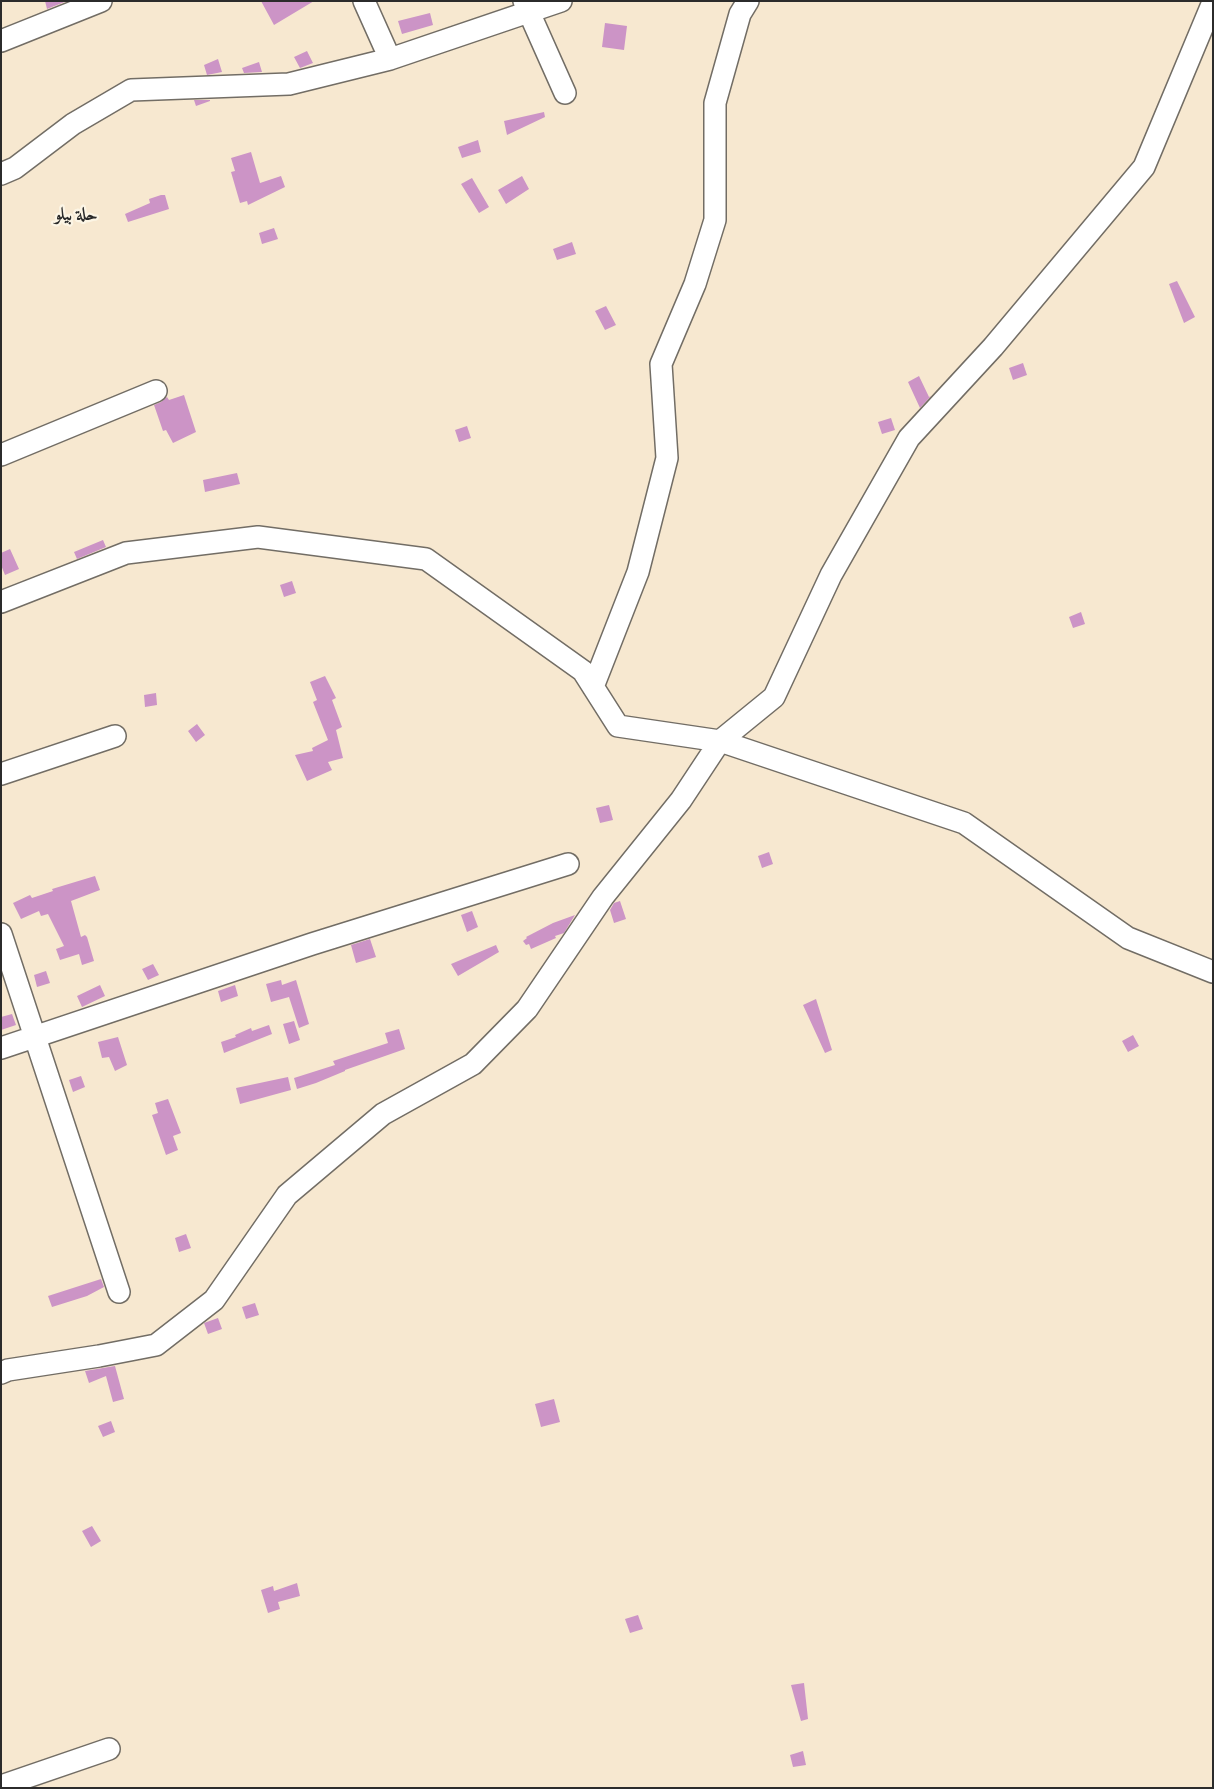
<!DOCTYPE html>
<html>
<head>
<meta charset="utf-8">
<style>
  body { margin:0 }
  #map { position:relative; width:1214px; height:1789px; overflow:hidden; background:#f7e8d0; font-family:"IM FELL Great Primer",serif }
  canvas { display:block }
  .frame { position:absolute; inset:0; border:2px solid #2b2b2b; pointer-events:none }
</style>
</head>
<body>
<div id="map">
<canvas width="1214" height="1789"></canvas>
<div class="frame"></div>
</div>
<script>
const c = document.querySelector('canvas').getContext('2d');
c.lineJoin = 'round';
function paint(path, color) { c.fillStyle = color; c.fill(path, 'evenodd'); }
function stroke(path, color, width, dash) { c.strokeStyle = color; c.lineWidth = width; c.lineCap = dash ? 'butt' : 'round'; c.setLineDash(dash || []); c.stroke(path); }
function write(font, color, halo, rows, align = 'center') {
  c.font = font + ' "IM FELL Great Primer",Amiri,serif'; c.lineWidth = 4.5; c.setLineDash([]); c.textBaseline = 'middle'; c.strokeStyle = halo; c.fillStyle = color; for (const [text, x, y, turn = 0] of rows) {
    c.save(); c.translate(x, y); c.rotate((+turn || 0) * Math.PI / 180); c.textAlign = isNaN(turn) ? turn : align; if (halo) c.strokeText(text, 0, 0); c.fillText(text, 0, 0); c.restore();
  }
}
paint(new Path2D(`
  M45,1H67L47,9Z
  M261,1H314L274,25Z
  M430,13L433,25L402,34L398,21Z
  M605,23L627,26L624,50L602,47Z
  M307,51L313,63L300,68L294,57Z
  M218,59L222,72L207,75L204,65Z
  M259,62L262,72L244,73L242,68Z
  M194,100H210V101L196,106Z
  M544,112L545,117L507,135L504,121Z
  M478,140L481,152L462,158L458,147Z
  M251,152L260,183L281,176L285,187L248,205L247,201L240,203L231,172L235,171L231,158Z
  M522,176L529,189L506,204L498,190Z
  M472,178L489,207L479,213L461,184Z
  M161,195H165L169,209L128,222L125,214L150,203L149,199Z
  M274,228L278,239L262,244L259,233Z
  M572,242L576,254L557,260L553,249Z
  M1177,281L1195,317L1184,323L1169,284Z
  M606,306L616,325L605,330L595,311Z
  M1023,363L1027,375L1013,380L1009,368Z
  M919,376L929,397L931,396L920,408L908,382Z
  M184,395L196,432L173,443L166,430L163,431L154,405L161,402L167,397L169,400Z
  M891,418L895,430L882,434L878,422Z
  M467,426L471,438L459,442L455,430Z
  M237,473L240,484L205,492L203,480Z
  M103,540L106,547L77,559L74,552Z
  M10,549L19,569L5,575L1,565V553Z
  M292,581L296,593L284,597L280,585Z
  M1081,612L1085,624L1073,628L1069,617Z
  M325,676L336,698L332,700L342,727L336,730L343,758L328,762L332,770L307,781L295,755L313,751L312,748L328,740L313,702L317,700L310,682Z
  M156,693L157,705L145,707L144,695Z
  M197,724L205,735L196,742L188,731Z
  M609,805L613,820L600,823L596,808Z
  M769,852L773,864L762,868L758,856Z
  M95,876L100,890L71,901L81,937L85,935L87,937L94,961L82,965L79,954L60,960L56,949L64,946L48,914L41,916L39,911L21,919L13,903L30,895L32,898L53,891L52,889Z
  M620,901L626,919L614,923L610,910L614,903Z
  M472,911L478,927L467,932L461,915Z
  M575,915L564,933L555,936L556,938L531,949L529,944L526,945L523,941L527,938L526,937L553,923Z
  M370,939L376,957L356,963L351,945Z
  M496,945L499,952L458,976L451,964Z
  M153,964L159,975L148,980L142,969Z
  M46,971L50,983L37,987L34,975Z
  M281,980L282,985L296,980L309,1024L299,1028L289,997L271,1002L266,984Z
  M100,985L105,996L82,1007L77,996Z
  M235,985L238,996L221,1002L218,991Z
  M816,999L832,1050L825,1053L803,1005Z
  M12,1014L16,1025L1,1030V1017Z
  M294,1021L300,1040L289,1044L283,1024Z
  M269,1025L272,1034L224,1053L221,1042L236,1037L235,1035L251,1028L252,1031Z
  M399,1029L405,1049L345,1070V1071L316,1083L297,1089L294,1078L335,1065L333,1061L388,1043L385,1033Z
  M1133,1035L1139,1046L1128,1052L1122,1041Z
  M118,1037L127,1065L115,1071L109,1057L102,1058L98,1042Z
  M81,1076L85,1087L73,1092L69,1080Z
  M288,1077L291,1090L240,1104L236,1088Z
  M168,1099L181,1133L173,1136L178,1150L166,1155L152,1115L158,1113L155,1103Z
  M186,1234L191,1248L179,1252L175,1238Z
  M101,1279L104,1287L87,1296L52,1307L48,1296Z
  M255,1303L259,1315L246,1319L242,1307Z
  M218,1318L222,1329L208,1334L204,1323Z
  M115,1366L124,1399L113,1402L106,1376L89,1383L85,1371Z
  M554,1399L560,1422L541,1427L535,1404Z
  M111,1421L115,1432L103,1437L98,1426Z
  M92,1526L101,1541L91,1547L82,1531Z
  M297,1583L300,1596L278,1602L280,1609L268,1613L261,1590L273,1586L274,1591Z
  M638,1615L643,1629L630,1633L625,1619Z
  M804,1683L808,1719L801,1721L791,1685Z
  M803,1751L806,1765L793,1767L790,1755Z`), '#cc94c6');
const minor = new Path2D(`
  M364,1L390,59
  M524,1L565,93
  M1,41L101,1
  M1,174L15,168L73,124L131,90L289,84L390,59L561,1
  M1,455L156,391
  M1,602L126,553L258,537L426,559L583,671L618,726L720,741L964,823L1128,938L1213,972
  M593,687L638,572L667,458L661,364L695,284L715,220V103L740,14L748,1
  M1,774L115,736
  M1,934L119,1292
  M1,1048L312,944L568,864
  M1,1373L8,1370L99,1356L156,1345L214,1300L287,1195L383,1114L473,1064L527,1009L603,897L681,800L720,741L774,697L831,575L909,438L993,347L1144,167L1213,2
  M1,1786L109,1749`);
stroke(minor, '#726d65', 24);
stroke(minor, '#fff', 21);
write('bold 18px', '#2b2b2b', '#fcf5e5', [
  ["حلة بيلو",76,216]
]);
</script>
</body>
</html>
